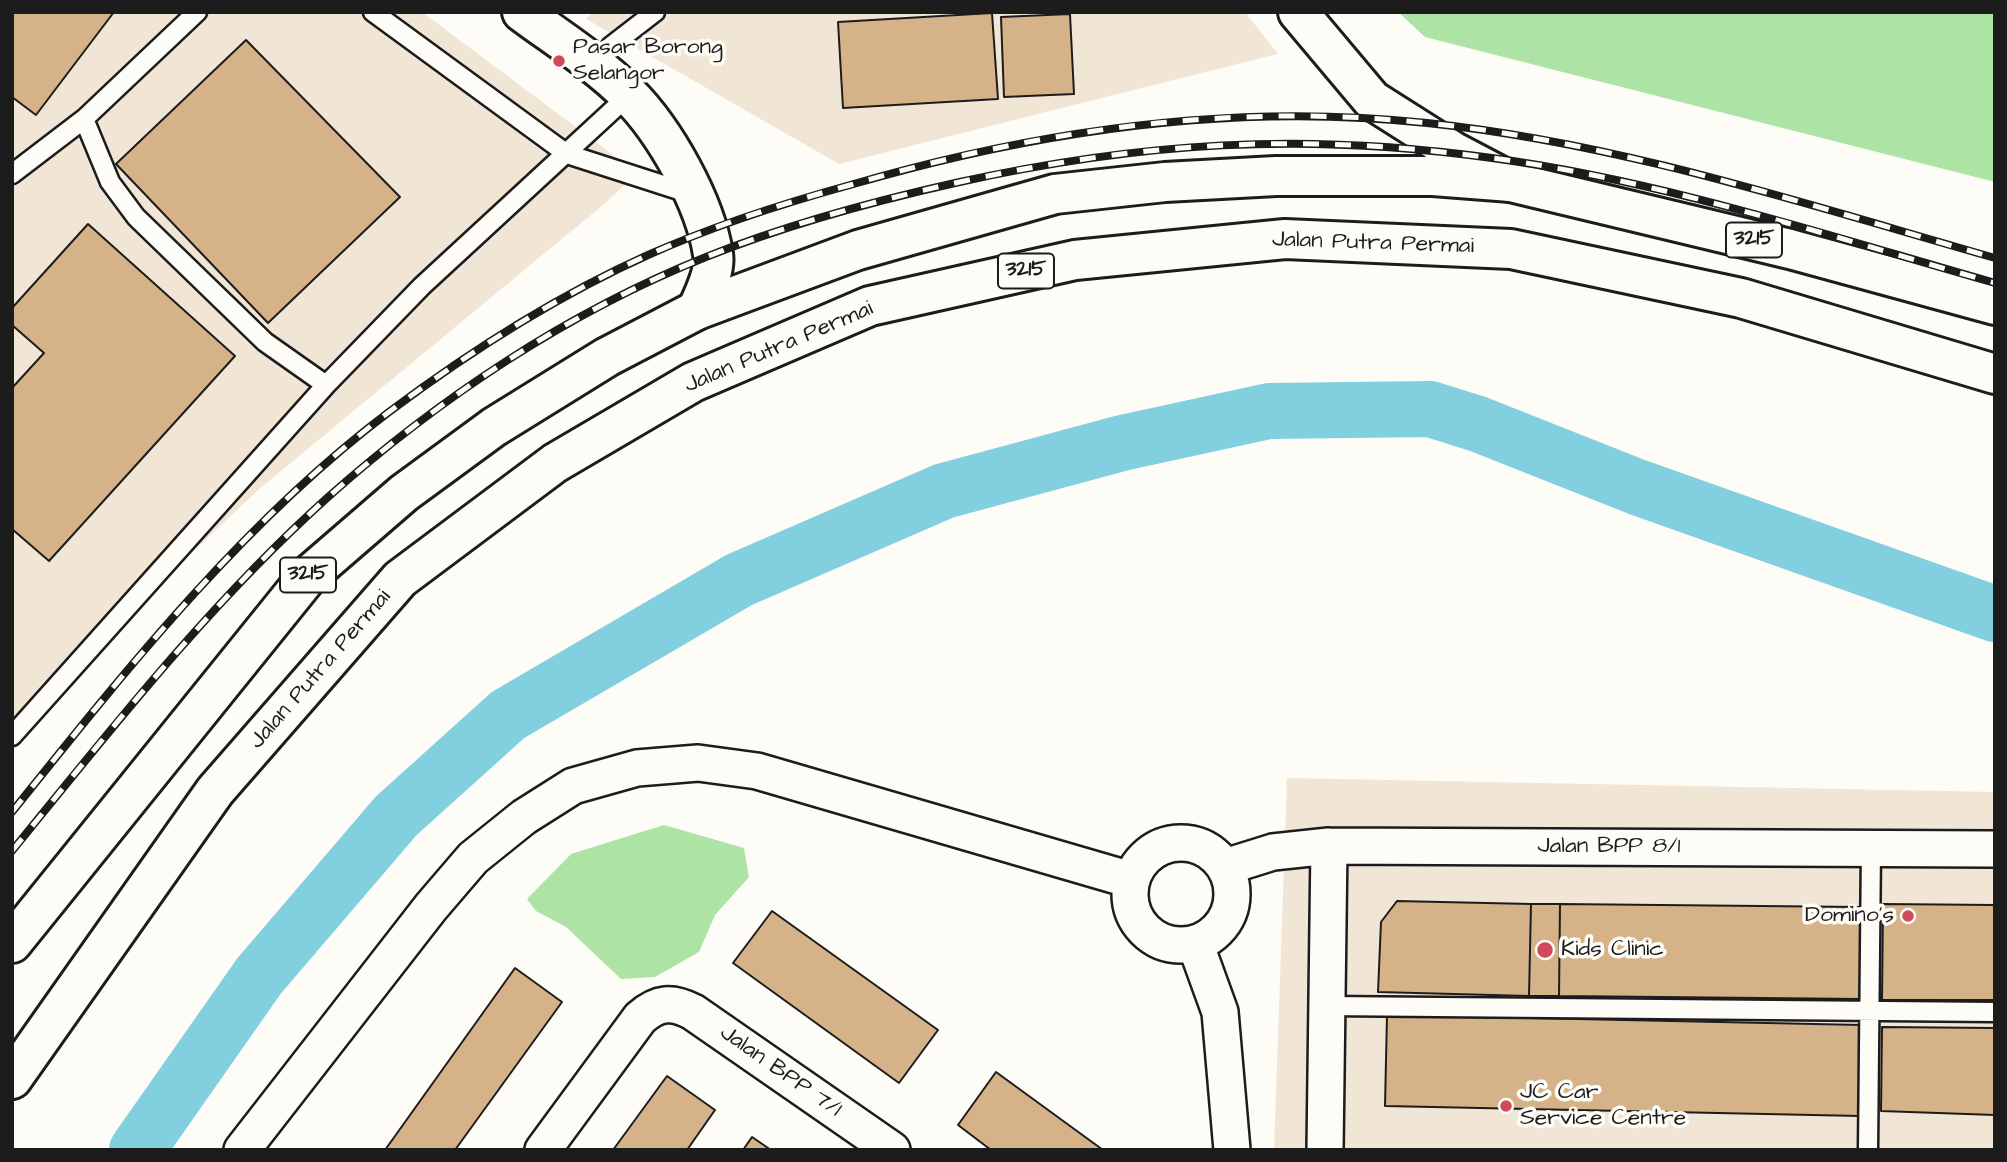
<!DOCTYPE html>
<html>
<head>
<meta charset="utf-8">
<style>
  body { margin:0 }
  #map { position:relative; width:2007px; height:1162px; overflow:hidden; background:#fdfcf7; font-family:"Architects Daughter",sans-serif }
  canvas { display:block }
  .frame { position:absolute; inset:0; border:14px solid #1c1c1c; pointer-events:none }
</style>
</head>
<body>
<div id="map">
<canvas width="2007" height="1162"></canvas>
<div class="frame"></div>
</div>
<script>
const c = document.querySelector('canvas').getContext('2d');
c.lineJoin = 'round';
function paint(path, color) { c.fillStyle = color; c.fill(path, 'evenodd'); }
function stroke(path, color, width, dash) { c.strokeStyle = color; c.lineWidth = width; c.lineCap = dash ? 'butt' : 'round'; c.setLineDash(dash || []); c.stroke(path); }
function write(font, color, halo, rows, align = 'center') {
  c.font = font + ' "Architects Daughter",sans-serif'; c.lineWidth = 7; c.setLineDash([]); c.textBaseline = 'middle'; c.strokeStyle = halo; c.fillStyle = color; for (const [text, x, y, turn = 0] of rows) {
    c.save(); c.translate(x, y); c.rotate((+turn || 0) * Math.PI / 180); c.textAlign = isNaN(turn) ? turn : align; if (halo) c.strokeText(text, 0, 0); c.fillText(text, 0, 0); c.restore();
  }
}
paint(new Path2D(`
  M12,12H422L637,173L603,205L258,490L36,701L12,735Z
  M592,12H1245L1278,54L839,164L586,19Z
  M1287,778L1995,792V1150H1274Z`), '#f1e6d6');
paint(new Path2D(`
  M1398,12H1995V182L1425,37Z
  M664,825L744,848L749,877L715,915L699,952L655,977L621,979L566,927L536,911L527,899L571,854Z`), '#aee3a6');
stroke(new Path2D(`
  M137,1150L259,976L396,816L508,715L739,580L944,491L1122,443L1269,411L1430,409L1478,424L1637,487L1995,614`), '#81cfdf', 56);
const building = new Path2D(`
  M12,12H114L36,115L12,97Z
  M992,13L998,99L843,108L838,22Z
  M1070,14L1074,94L1004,97L1001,17Z
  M246,40L400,197L268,323L116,164Z
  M88,224L235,356L49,561L12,529V388L44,353L12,325V308Z
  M1397,901L1531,904L1529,996L1378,992L1381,922Z
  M1531,904H1560L1559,996H1529Z
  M1560,904L1861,907L1860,999L1559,996Z
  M1883,904L1995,905V1000H1882Z
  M772,911L938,1030L899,1083L733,963Z
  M515,968L562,1002L455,1150H385Z
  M1387,1015L1862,1025L1860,1116L1385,1106Z
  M1882,1027L1995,1028V1115L1881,1111Z
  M996,1072L1103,1150H991L958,1125Z
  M667,1076L715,1110L687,1150H613Z
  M752,1137L771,1150H743Z`);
paint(building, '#d5b288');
stroke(building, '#1c1c1c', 2);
const service = new Path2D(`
  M373,12L567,154L691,194
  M597,68L611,46L655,12
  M84,119L110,182L136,217L265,342L326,385
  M12,174L84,119L197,12
  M12,736L326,385L422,286L629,95
  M1327,1006L1995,1012
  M1868,1150L1871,848`);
const minor = new Path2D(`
  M1130 894a51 51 0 1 1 102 0a51 51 0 1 1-102 0Z
  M1225,867L1273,852L1329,846L1995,849
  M1195,943L1220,1012L1232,1150
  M242,1150L431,907L473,858L524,817L573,786L637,768L698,763L757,771L1131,880
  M543,1150L640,1018C658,1002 672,1001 693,1012L892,1150
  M1325,1150L1329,846`);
const tertiary = new Path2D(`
  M522,12C557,38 597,63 628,94C665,131 705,202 713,254C716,271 704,294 697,310
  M1298,12L1372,100L1454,152L1511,182`);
const primary = new Path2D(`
  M12,943L308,576L404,493L494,427L607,357L697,310L858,250L1055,194L1165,182L1276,176H1433L1511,182L1790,249L1995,305
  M12,1079L215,791L400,579L555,463L693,382L870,306L1075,260L1285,239L1511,249L1741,298L1995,374`);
stroke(service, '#1c1c1c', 23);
stroke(minor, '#1c1c1c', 40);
stroke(tertiary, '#1c1c1c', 44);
stroke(primary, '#1c1c1c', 44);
stroke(service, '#fdfcf7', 18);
stroke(minor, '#fdfcf7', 35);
stroke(tertiary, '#fdfcf7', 38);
stroke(primary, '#fdfcf7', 38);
const rail = new Path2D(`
  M12,812C126,670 243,522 389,412C469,352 557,296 648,255C713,226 781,204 850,185C1038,130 1231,102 1427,123C1621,143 1808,205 1995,258
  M12,851C112,728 210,603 327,498C438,399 568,312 706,257C786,225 870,202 955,183C1140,142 1303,132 1492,158C1663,181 1829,236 1995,283`);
stroke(rail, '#1c1c1c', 8);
stroke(rail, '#fdfcf7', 5, [16]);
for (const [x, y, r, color] of [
  [559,61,7,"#d1495b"],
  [1908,916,7,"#d1495b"],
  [1545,950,9,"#d1495b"],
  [1506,1106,7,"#d1495b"]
]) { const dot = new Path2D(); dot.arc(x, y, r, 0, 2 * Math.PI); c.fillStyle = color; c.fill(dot); stroke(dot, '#fdfcf7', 2.5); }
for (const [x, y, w] of [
  [1754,240,56],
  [1026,271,56],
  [308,575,56]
]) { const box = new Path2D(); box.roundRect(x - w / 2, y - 17.5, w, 35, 5); c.fillStyle = '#fdfcf7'; c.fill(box); stroke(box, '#1c1c1c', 2); }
write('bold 21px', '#1c1c1c', null, [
  ["3215",1754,240],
  ["3215",1026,271],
  ["3215",308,575]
]);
write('23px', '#1c1c1c', '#fdfcf7', [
  ["Pasar Borong",573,48],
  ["Selangor",573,74],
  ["Domino's",1894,916,"right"],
  ["Kids Clinic",1561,950],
  ["JC Car",1520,1093],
  ["Service Centre",1520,1119]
], 'left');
write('23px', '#1c1c1c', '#fdfcf7', [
  ["Jalan Putra Permai",1373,244,2],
  ["Jalan Putra Permai",779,348,-23],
  ["Jalan Putra Permai",321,670,-49],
  ["Jalan BPP 8/1",1609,847],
  ["Jalan BPP 7/1",780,1072,35]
]);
</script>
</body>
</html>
